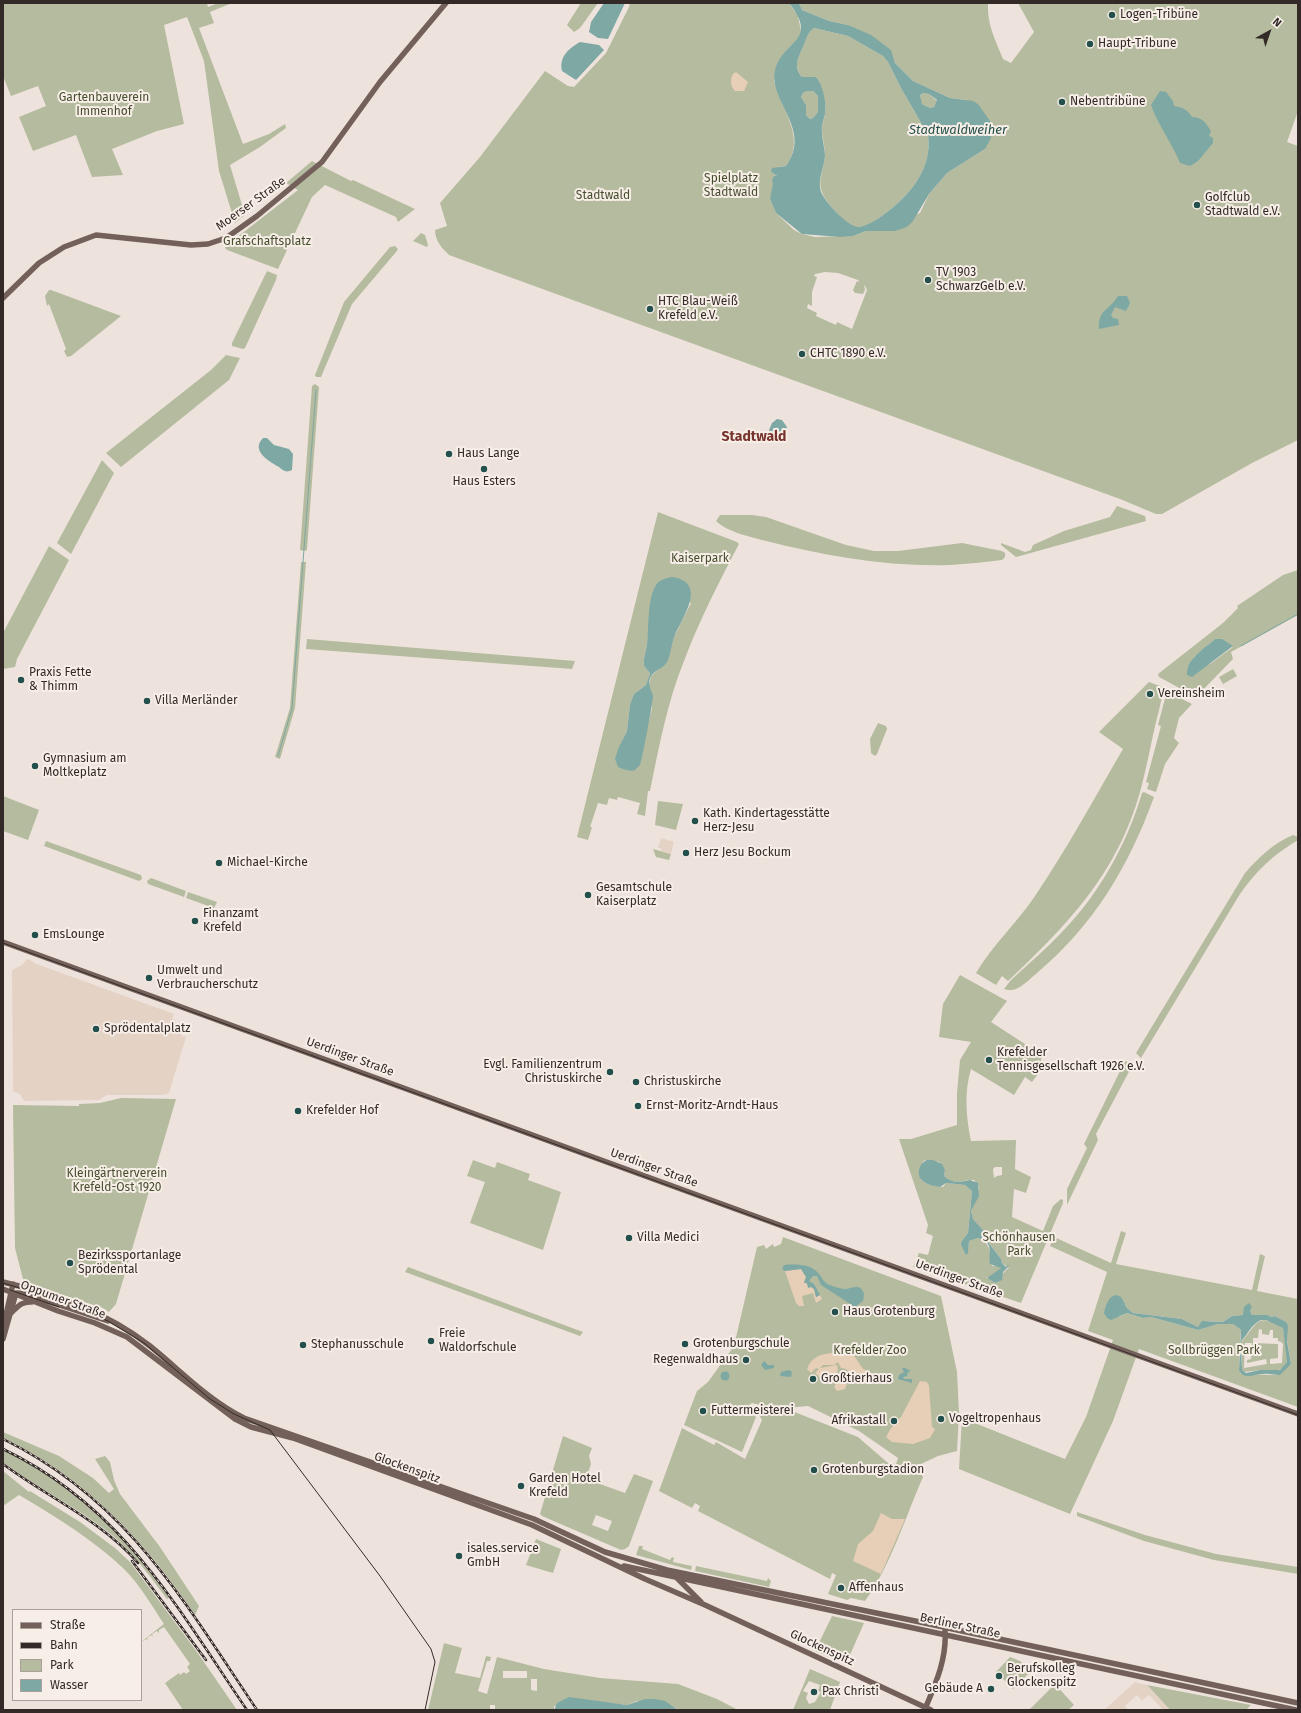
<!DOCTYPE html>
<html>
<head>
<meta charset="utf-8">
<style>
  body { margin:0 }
  #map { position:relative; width:1301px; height:1713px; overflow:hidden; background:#eee3dc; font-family:"Fira Sans",sans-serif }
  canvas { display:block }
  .frame { position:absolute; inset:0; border:4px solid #332a28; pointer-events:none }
  .legend { position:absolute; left:12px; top:1609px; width:130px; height:92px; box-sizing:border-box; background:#f7eee7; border:1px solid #a9a09b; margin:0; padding:5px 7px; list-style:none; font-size:12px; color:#332a28 }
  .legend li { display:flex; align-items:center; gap:8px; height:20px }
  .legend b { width:20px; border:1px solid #a9a09b }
  .north { position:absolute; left:1249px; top:12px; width:40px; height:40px; -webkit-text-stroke:3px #f7eee7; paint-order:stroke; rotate:40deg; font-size:11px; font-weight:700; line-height:16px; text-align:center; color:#332a28 }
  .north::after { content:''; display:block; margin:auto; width:14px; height:18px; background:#332a28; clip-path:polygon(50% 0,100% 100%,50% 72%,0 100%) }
</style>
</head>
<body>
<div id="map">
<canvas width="1301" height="1713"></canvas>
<div class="frame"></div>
<ul class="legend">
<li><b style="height:5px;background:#73605b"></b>Straße</li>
<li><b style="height:5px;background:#332a28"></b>Bahn</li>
<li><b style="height:11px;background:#b5bb9e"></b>Park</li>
<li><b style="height:11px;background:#7ea8a4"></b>Wasser</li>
</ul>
<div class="north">N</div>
</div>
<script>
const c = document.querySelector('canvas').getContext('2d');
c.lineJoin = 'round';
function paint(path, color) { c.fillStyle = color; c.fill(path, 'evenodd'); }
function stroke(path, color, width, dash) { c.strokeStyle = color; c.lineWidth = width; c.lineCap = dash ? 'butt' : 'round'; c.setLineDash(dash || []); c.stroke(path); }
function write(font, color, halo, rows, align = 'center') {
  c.font = font + ' "Fira Sans",sans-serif'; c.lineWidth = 4; c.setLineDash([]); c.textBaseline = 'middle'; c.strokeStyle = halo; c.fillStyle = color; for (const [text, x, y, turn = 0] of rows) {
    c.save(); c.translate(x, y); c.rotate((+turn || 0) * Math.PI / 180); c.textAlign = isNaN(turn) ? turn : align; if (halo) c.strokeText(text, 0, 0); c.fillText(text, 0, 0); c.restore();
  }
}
paint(new Path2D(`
  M3,3H207L208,7L218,3H232L210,12L214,23L199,28L243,144L269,134L285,124L286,128L260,147L230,165L245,215L235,223L219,171L204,61L187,17L164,25L184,124L157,131L112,149L123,175L92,177L76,135L33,151L19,117L46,106L38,86L11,96L3,76Z
  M581,3H598L580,28L574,32L567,25Z
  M630,3H789L798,16L801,31L799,37L784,54L774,81C781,109 807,138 786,166L778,167L771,172L777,176L770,199L776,213L794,230L802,234L815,237L853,236L866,231H877L920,213L929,194L947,173L985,149L966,100L950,98L913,81L895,63L890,50L848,25L829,21L802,10L799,3H988C987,25 995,39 1003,59L1011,63L1034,32L1018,3H1298V111L1287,142L1298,146V440L1252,463L1162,514H1156L1120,499L449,255C442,248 435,241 435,230L447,226L440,203L480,157L545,71L568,86L574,87L606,53L629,7ZM825,272L838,273L858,280L860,282L857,281L853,290L855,293L863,294L865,290L864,285L865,286L867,290L852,329L837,322L836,325L816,316L817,313L807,308L808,304L812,306V292L817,277L814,276L815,274Z
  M814,28L848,36L883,56L888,62L901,88L928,135C933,170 908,197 882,216C876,220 866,227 858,227C847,227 825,202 822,192C817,180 824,169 825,156C825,148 823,140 822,132C821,126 824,121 825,114C827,105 822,83 816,77H802C793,66 798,58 803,47C806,40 807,32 814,28Z
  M807,91H813L818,96V112L813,118L810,119L806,115V105L801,97L803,93Z
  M923,93L929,94L937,101L934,107L930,108L922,104L919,98Z
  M312,161L351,181L353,180L415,209L398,222L396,217L325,185L312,197L278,269L227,250L225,248L227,245L298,190L286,183Z
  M421,233L425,235L428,245L427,247L413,241Z
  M395,246L398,249L396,252L352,304L321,377H316L315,375L344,302L390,247Z
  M267,271L277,275L276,280L245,348L243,349L232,346V343Z
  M49,290H51L121,316L71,356L67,357L64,351L66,349L49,304L47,306L45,296Z
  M226,355L240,358L229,380L121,467L106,453L211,370Z
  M315,384L319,387L307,549L306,551L300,550L312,386Z
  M102,460L114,473L71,554L57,543Z
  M1117,506L1145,516L1146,521L1016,557L1001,545V543L1025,552L1031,550L1033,545L1064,531L1110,517Z
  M658,512L737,542L739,544C719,582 699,621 684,661C667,703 659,747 650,791H648L645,816L637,814L640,803L618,797L617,800L609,798L607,805L598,803L590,827H592L588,840L577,837ZM656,585L691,603L674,637L666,663L651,676L649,686L652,708L647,729L623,739L627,731L630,704L634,694L646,685L650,673L644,666C643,658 646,652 647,645C650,625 649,605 656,585Z
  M720,515H752L766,517L846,545L874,551H898L962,543L1002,551L1005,553V557L1002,560C985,562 967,564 950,565C889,567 825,556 766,541C751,537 727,532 716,521Z
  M49,546L69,560L17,659L15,667L3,669V633Z
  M301,562H306L295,708L280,759L275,757L290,708Z
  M1298,570V615L1231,652L1233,659L1196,697L1159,677L1158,674L1223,623L1238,608L1237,606L1283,575ZM1215,639L1233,647L1210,664L1193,658Z
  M307,639L575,661L572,669L306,649Z
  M1233,669L1237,676L1223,684L1219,677Z
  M1149,682L1165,688C1161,698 1160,708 1157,718C1151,742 1147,767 1140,792C1117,874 1068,924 1008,981L1002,976L996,985L976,973C993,944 1019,921 1037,893C1068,847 1095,797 1123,749L1099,732Z
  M1169,690L1174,695L1192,704L1179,718L1174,738L1179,743L1165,764L1156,792L1147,789L1149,783L1146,782L1161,726L1158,725L1167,691Z
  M878,723L886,726L887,729L877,754L875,756L871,753L870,739Z
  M1144,792L1154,797C1129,866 1094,925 1037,973C1027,981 1017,994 1004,989L1011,980C1028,964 1046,949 1062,932C1099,894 1127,844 1142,793Z
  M3,796L39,810L28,840L3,831Z
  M658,801L683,804L676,830L655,825Z
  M1293,835L1298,837V840C1273,855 1256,871 1240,894L1141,1058L1136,1053L1245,873C1259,857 1274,843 1293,835Z
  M46,841L141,875L142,879L139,881L44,846Z
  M653,849L671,854L669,860L656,857Z
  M151,878L186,891L184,897L148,884L147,881Z
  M188,892L217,902L214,908L186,898Z
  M960,975L1007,1001L991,1022L1042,1055L1038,1074L1032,1082L1025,1077L1014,1095L971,1069C964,1092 966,1117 971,1141L1016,1140L1015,1169L1031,1177L1026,1193L1014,1189L1012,1217L1043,1231L1053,1206L1061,1199L1063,1200V1203L1021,1303L913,1267L919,1253L928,1255L933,1236L926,1233L928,1225L899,1139H911L957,1125V1093L960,1060L971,1042L939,1037L943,1004ZM927,1160L939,1162L945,1170L944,1176C956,1187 961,1179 974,1180L979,1187L976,1200L971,1211L973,1219L984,1231L988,1242L1001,1259L1002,1263L1009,1268C1003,1271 1001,1278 995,1283L986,1277H990L1001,1268L999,1266H992C991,1254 991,1243 978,1238L969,1241L968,1250L965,1254L961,1242L968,1233L972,1191L965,1185L946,1183L943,1187L927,1184L921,1180L923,1161ZM995,1167H1002V1175L997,1176L994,1178L993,1169Z
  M1125,1061L1133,1064L1096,1134L1098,1140L1067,1205V1189L1087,1148L1084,1144Z
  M121,1098L176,1099L116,1304L109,1312L103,1308L32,1285L23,1279L15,1248L13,1105L79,1106V1104L100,1103Z
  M473,1160L495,1168L497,1162L530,1174L528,1180L561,1192L543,1250L470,1223L485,1182L467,1176Z
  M1121,1231L1126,1233L1116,1264L1252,1290L1260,1254L1265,1256L1257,1291L1298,1299V1407L1139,1349L1113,1421L1070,1514L959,1469L962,1418L1065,1459L1086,1417L1113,1340L1088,1331L1107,1272L1050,1246L1054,1237L1111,1263ZM1125,1304L1127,1308L1133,1313L1182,1319L1198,1327L1207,1321L1223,1322L1232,1316L1243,1315L1252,1307L1250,1311L1252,1315H1268L1271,1317L1275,1316L1286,1322L1287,1340L1291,1364L1276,1375L1241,1374L1239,1371L1240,1341L1242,1344V1370L1244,1372L1261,1370L1276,1371L1283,1368L1288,1362L1283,1328C1256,1312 1258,1323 1242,1341L1240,1340L1241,1330L1233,1324H1218L1198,1330L1151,1317L1143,1318L1127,1313L1119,1317ZM1259,1329L1262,1330V1334L1269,1335L1270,1330H1273V1338H1278V1341L1281,1342L1283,1344L1282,1363L1270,1364V1359L1278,1358V1344L1253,1343V1338H1258ZM1245,1343H1252L1251,1359L1247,1360V1363L1266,1359L1267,1364L1244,1368Z
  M783,1237L941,1296L957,1372L959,1413L957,1451L938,1456L919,1465L918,1469L923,1477C905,1518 891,1565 865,1601L851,1598L847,1600L828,1594L836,1575L832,1573L830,1579L698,1511L700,1506L695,1503L692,1508L659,1491L682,1428L714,1445L716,1442L745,1459L762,1420L758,1413L764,1409L778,1413L792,1411L858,1437L888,1463L896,1464L898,1458L859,1431L808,1406L776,1409L752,1403L749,1405V1410L756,1417L742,1452L684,1425L697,1391L708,1382L734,1346L757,1247L764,1245L766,1249L773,1244L774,1247L781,1244Z
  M408,1267L583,1332L580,1336L405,1272Z
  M3,1432L59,1456L93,1478L109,1493L114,1489L95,1459L105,1456L110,1462L114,1480L120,1494L160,1547L199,1606L195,1615C145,1541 85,1477 3,1438Z
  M563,1436L592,1448L589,1456L591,1464L586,1479L625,1493L634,1474L653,1481L629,1546L625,1549L621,1550L542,1516L540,1514ZM596,1515L612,1521L608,1531L592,1525Z
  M3,1450C71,1484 126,1536 169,1598L167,1599C150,1576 134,1554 112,1535C78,1507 38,1489 3,1462Z
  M3,1471L29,1492L30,1491L80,1522L115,1548L130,1562L197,1652L237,1710H183L165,1683L179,1673L180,1675L184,1672L186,1674L190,1671L187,1667L190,1664L164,1627L159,1630V1633L157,1631L152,1634L153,1637L151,1635L147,1638L148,1641L146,1639L141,1642L164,1624C152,1606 140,1585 125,1570C94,1540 56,1517 19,1495L3,1506Z
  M1077,1512L1145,1535L1216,1554L1298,1567V1574L1214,1560L1144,1541L1077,1516Z
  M536,1539L561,1549L553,1573L526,1565Z
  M639,1546H643L642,1549L670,1560L672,1557L674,1558L673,1562L692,1566L691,1570L636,1555Z
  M696,1566L767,1581L768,1578L771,1581L769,1587L695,1571Z
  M832,1616L864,1623L846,1664L815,1651Z
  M444,1643L462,1648L455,1673L480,1678L486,1656L491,1657L490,1661H487L478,1691L487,1694L497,1657L544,1669L600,1678L678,1684L717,1699L738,1710H678L676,1708L637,1701L627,1705L609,1703L554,1706V1710H495V1705H490V1710H428ZM503,1671H527V1678H503ZM531,1679H537V1691L531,1690Z
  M1010,1657L1020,1661L1031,1671L1013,1689L996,1672Z
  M810,1669L840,1682L830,1710H793ZM809,1681L820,1685L818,1691L821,1692L815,1702L809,1704L806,1698L808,1693L803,1691Z
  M1055,1684L1074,1705L1068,1710H1029Z
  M1147,1685L1251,1705L1246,1710H1170Z`), '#b5bb9e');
paint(new Path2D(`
  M736,72L748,82L744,91H735C730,86 730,80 733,74Z
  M801,1269L806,1277L804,1282L814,1289L816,1297L820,1295L822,1299L816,1303L813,1293L802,1296L804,1306H799L796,1303L785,1271Z
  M839,1349L855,1357L863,1369L874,1374L871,1380L862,1382L852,1379C851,1373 848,1368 841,1368L838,1362L834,1365H823L820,1368L837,1365C840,1374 834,1380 826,1383L815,1373L819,1369L816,1368L811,1373L807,1369C811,1357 821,1354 832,1353L835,1356L837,1354L836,1351Z
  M843,1373L848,1374V1381L845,1389L837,1391L834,1387Z
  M920,1381L927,1382L929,1386L932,1427L935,1429L930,1438L913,1444L892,1442L886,1437L891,1428L901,1417Z
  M881,1513L892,1519H905L881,1574L853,1561L858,1544L873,1531Z`), '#e6cfb6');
paint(new Path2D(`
  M661,838L674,842L671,854L661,851V848H658Z
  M27,959L34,962V963L174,1014L172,1019L175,1020L182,1036L186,1037L169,1093L163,1095H107L99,1100L24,1101L20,1094L13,1091L12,970L22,965Z
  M1135,1682L1147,1685L1170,1710H1163L1149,1695L1142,1701L1137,1695L1125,1706L1128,1710H1104Z`), '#e4d2c5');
paint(new Path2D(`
  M604,3H625L608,39L598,38L589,32L591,22Z
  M789,3H799L802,10L829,21L848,25L871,35L891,50L895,63L913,81L950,98L973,101L978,104L990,121L992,128L991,138L985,149L947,173L929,194L913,221L907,227L895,231H866L853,236L840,237L802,234L776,213L770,199L773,184L772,180L774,176H777L771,172L772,168L786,166C813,130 768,100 775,71C782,40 820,42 789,3ZM814,28L848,36L883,56L888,62L901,88L928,135C933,170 908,197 882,216C876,220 865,227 858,227C847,226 825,202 821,192C817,179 824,169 825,156C825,148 822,140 822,132C821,125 824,120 825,114C827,104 823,84 816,77H802C793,67 798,58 803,47C806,40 807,33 814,28ZM807,91H813L818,96V112L813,118L810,119L806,115V105L801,97L803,93ZM923,93L929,94L937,100L934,107L930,108L922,104L920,96Z
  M580,42L599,45L604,50L576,80L562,71C559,57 568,49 580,42Z
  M1160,91L1166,92L1173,101L1174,106C1182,107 1188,110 1192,117C1202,117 1206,123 1211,131L1209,136L1213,138V143L1198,161L1190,166L1180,163C1172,143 1158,125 1151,105Z
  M1118,296H1127L1130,303L1126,311L1115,307L1111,315L1113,318L1118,319L1119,325L1099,329C1098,309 1109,311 1118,296Z
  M777,419L782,420L787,427L783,438L778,434L772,435L769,430L772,423Z
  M263,438H267L274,445L289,449L293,454L292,470C290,471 287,472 285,471C283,471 280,467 277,466C267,460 251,450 263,438Z
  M672,577C708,582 683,617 675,635C671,644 671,654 667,662C664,668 655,670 651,676C647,684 651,689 653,696C653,702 642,760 640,765C639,766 636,769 635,770C630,772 623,769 618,767L615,759L618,749L627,731L630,704L634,694L646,685L650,673L644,666C643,658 646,652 647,645C649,628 647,599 656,585C659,580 666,578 672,577Z
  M1215,639H1222L1233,646L1192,677L1187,675C1186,659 1204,649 1215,639Z
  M927,1160H933L942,1164L945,1170L944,1176C953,1184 959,1182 970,1180L978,1183L979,1196L971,1211L973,1219L984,1231L988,1242L1001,1259L1002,1263L1006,1267L1008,1265L1009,1266L1003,1272L1002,1280L995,1283L987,1278L1001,1268L990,1264C988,1251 995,1244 978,1238L969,1241L968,1253L966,1255C964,1252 961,1245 961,1242L968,1233L972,1191L965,1185L946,1183L940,1187C935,1186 928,1185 924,1182C915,1176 919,1163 927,1160Z
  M784,1265C797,1264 811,1264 819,1274C823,1279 824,1283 830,1285C834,1287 842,1289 846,1289C853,1288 861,1283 864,1294L863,1301L855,1307L821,1285L817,1276H813L809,1281L814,1284L820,1295L816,1297L814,1289L811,1287L808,1288L807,1283H804L806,1277L801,1269L785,1271L782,1269Z
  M1117,1295L1121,1297L1127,1308L1133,1313L1182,1319L1198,1327L1202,1321L1223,1322L1232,1316L1243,1315L1244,1307L1249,1303L1252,1307L1250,1311L1252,1315H1268L1271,1317L1275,1316L1286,1322L1288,1326L1287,1341L1291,1364L1280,1375C1274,1375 1269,1373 1263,1374C1254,1374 1245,1380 1239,1371L1241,1330L1233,1324H1218L1198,1330L1151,1317L1143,1318L1127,1313L1111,1320L1107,1318L1104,1313C1106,1305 1108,1296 1117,1295ZM1261,1320H1266L1283,1328L1287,1362L1280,1370H1260L1246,1373L1242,1370L1241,1341C1248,1335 1251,1324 1261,1320Z
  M764,1361L768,1365H774V1368L765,1370L761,1365Z
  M902,1368H905L911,1371L908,1372L907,1376L903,1377L904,1379H912V1383L898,1379L899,1375L904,1372Z
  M789,1370L792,1372L791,1377L780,1376L781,1372Z
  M720.5 1376a4.5 4.5 0 1 1 9 0a4.5 4.5 0 1 1-9 0Z
  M569,1697L627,1705L645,1699H655L665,1701L678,1710H554L557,1703Z`), '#7ea8a4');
stroke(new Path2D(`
  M1241,646L1298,614
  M278,756L292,708L316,390`), '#7ea8a4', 1);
stroke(new Path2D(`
  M3,298L39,263L64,247L96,235L191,245L208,244L226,238L257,216L322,162L380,82L446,3
  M3,942L1298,1414
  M3,1282C55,1294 107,1312 150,1346C181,1371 208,1400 244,1418L534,1519L605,1552L667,1570L920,1622L1298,1703
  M3,1289L58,1311L95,1323L127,1337L235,1419L251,1427L293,1438L532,1525L645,1579L705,1605L931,1710
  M10,1300L18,1293L26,1294L108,1321
  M11,1313C18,1306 22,1301 32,1302
  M4,1323L13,1284
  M3,1339L16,1293
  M624,1566L1296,1710
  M676,1577L701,1602
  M925,1709C935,1685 947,1659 945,1631`), '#73605b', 5.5);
stroke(new Path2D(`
  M3,943L1298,1415
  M3,1283L46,1296L108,1321L144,1343L210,1399L234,1414L270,1430L380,1576L431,1649L435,1662L425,1710
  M10,1290L59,1307`), '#332a28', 1);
const rail = new Path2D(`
  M3,1439C127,1500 183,1600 257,1710
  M3,1449C122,1506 176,1606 247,1710
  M3,1464C47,1497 101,1520 138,1563
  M132,1561L206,1660`);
stroke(rail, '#332a28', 2.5);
stroke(rail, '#f7eee7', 1, [3]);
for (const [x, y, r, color] of [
  [1112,15,4,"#234f4c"],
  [1090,44,4,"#234f4c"],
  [1062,102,4,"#234f4c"],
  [1197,205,4,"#234f4c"],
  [928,280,4,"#234f4c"],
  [650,309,4,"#234f4c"],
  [802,354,4,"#234f4c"],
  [449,454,4,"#234f4c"],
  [484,469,4,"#234f4c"],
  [21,680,4,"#234f4c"],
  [1150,694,4,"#234f4c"],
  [147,701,4,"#234f4c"],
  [35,766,4,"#234f4c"],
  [695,821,4,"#234f4c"],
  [686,853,4,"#234f4c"],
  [219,863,4,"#234f4c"],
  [588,895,4,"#234f4c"],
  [195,921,4,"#234f4c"],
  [35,935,4,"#234f4c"],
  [149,978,4,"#234f4c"],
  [96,1029,4,"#234f4c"],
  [989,1060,4,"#234f4c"],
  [610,1072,4,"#234f4c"],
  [636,1082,4,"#234f4c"],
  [638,1106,4,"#234f4c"],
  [298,1111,4,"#234f4c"],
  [629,1238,4,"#234f4c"],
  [70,1263,4,"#234f4c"],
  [835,1312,4,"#234f4c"],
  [431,1341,4,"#234f4c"],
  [685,1344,4,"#234f4c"],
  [303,1345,4,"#234f4c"],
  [746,1360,4,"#234f4c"],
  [813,1379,4,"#234f4c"],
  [703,1411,4,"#234f4c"],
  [941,1419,4,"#234f4c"],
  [894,1421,4,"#234f4c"],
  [814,1470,4,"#234f4c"],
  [521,1486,4,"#234f4c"],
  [459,1556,4,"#234f4c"],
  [841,1588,4,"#234f4c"],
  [999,1676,4,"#234f4c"],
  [991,1689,4,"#234f4c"],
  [814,1692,4,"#234f4c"]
]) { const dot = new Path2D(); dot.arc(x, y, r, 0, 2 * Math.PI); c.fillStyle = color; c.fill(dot); stroke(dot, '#f7eee7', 1.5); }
write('12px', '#332a28', '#f7eee7', [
  ["Logen-Tribüne",1120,15],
  ["Haupt-Tribune",1098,44],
  ["Nebentribüne",1070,102],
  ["Golfclub",1205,198],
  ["Stadtwald e.V.",1205,212],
  ["TV 1903",936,273],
  ["SchwarzGelb e.V.",936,287],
  ["HTC Blau-Weiß",658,302],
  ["Krefeld e.V.",658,316],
  ["CHTC 1890 e.V.",810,354],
  ["Haus Lange",457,454],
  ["Haus Esters",484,482,"center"],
  ["Praxis Fette",29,673],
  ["& Thimm",29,687],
  ["Vereinsheim",1158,694],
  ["Villa Merländer",155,701],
  ["Gymnasium am",43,759],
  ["Moltkeplatz",43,773],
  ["Kath. Kindertagesstätte",703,814],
  ["Herz-Jesu",703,828],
  ["Herz Jesu Bockum",694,853],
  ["Michael-Kirche",227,863],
  ["Gesamtschule",596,888],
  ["Kaiserplatz",596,902],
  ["Finanzamt",203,914],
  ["Krefeld",203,928],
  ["EmsLounge",43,935],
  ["Umwelt und",157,971],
  ["Verbraucherschutz",157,985],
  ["Sprödentalplatz",104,1029],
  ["Krefelder",997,1053],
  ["Tennisgesellschaft 1926 e.V.",997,1067],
  ["Evgl. Familienzentrum",602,1065,"right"],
  ["Christuskirche",602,1079,"right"],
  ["Christuskirche",644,1082],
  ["Ernst-Moritz-Arndt-Haus",646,1106],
  ["Krefelder Hof",306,1111],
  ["Villa Medici",637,1238],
  ["Bezirkssportanlage",78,1256],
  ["Sprödental",78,1270],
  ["Haus Grotenburg",843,1312],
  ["Freie",439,1334],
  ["Waldorfschule",439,1348],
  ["Grotenburgschule",693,1344],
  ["Stephanusschule",311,1345],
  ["Regenwaldhaus",738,1360,"right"],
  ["Großtierhaus",821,1379],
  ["Futtermeisterei",711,1411],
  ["Vogeltropenhaus",949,1419],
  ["Afrikastall",886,1421,"right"],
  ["Grotenburgstadion",822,1470],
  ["Garden Hotel",529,1479],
  ["Krefeld",529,1493],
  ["isales.service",467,1549],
  ["GmbH",467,1563],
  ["Affenhaus",849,1588],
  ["Berufskolleg",1007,1669],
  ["Glockenspitz",1007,1683],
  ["Gebäude A",983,1689,"right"],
  ["Pax Christi",822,1692]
], 'left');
write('12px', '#474e2f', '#f7eee7', [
  ["Gartenbauverein",104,98],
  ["Immenhof",104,112],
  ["Spielplatz",731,179],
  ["Stadtwald",731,193],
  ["Stadtwald",603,196],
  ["Grafschaftsplatz",267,242],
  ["Kaiserpark",700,559],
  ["Kleingärtnerverein",117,1174],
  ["Krefeld-Ost 1920",117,1188],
  ["Schönhausen",1019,1238],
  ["Park",1019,1252],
  ["Krefelder Zoo",870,1351],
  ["Sollbrüggen Park",1214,1351]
]);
write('12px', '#332a28', '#f7eee7', [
  ["Moerser Straße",251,204,-36],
  ["Uerdinger Straße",350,1057,20],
  ["Uerdinger Straße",654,1168,20],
  ["Uerdinger Straße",959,1279,20],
  ["Oppumer Straße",63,1300,20],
  ["Glockenspitz",407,1468,20],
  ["Berliner Straße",960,1626,12],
  ["Glockenspitz",822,1648,25]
]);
write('italic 13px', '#234f4c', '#f7eee7', [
  ["Stadtwaldweiher",958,130]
]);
write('bold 14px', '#77342c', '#f7eee7', [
  ["Stadtwald",754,437]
]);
</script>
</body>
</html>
